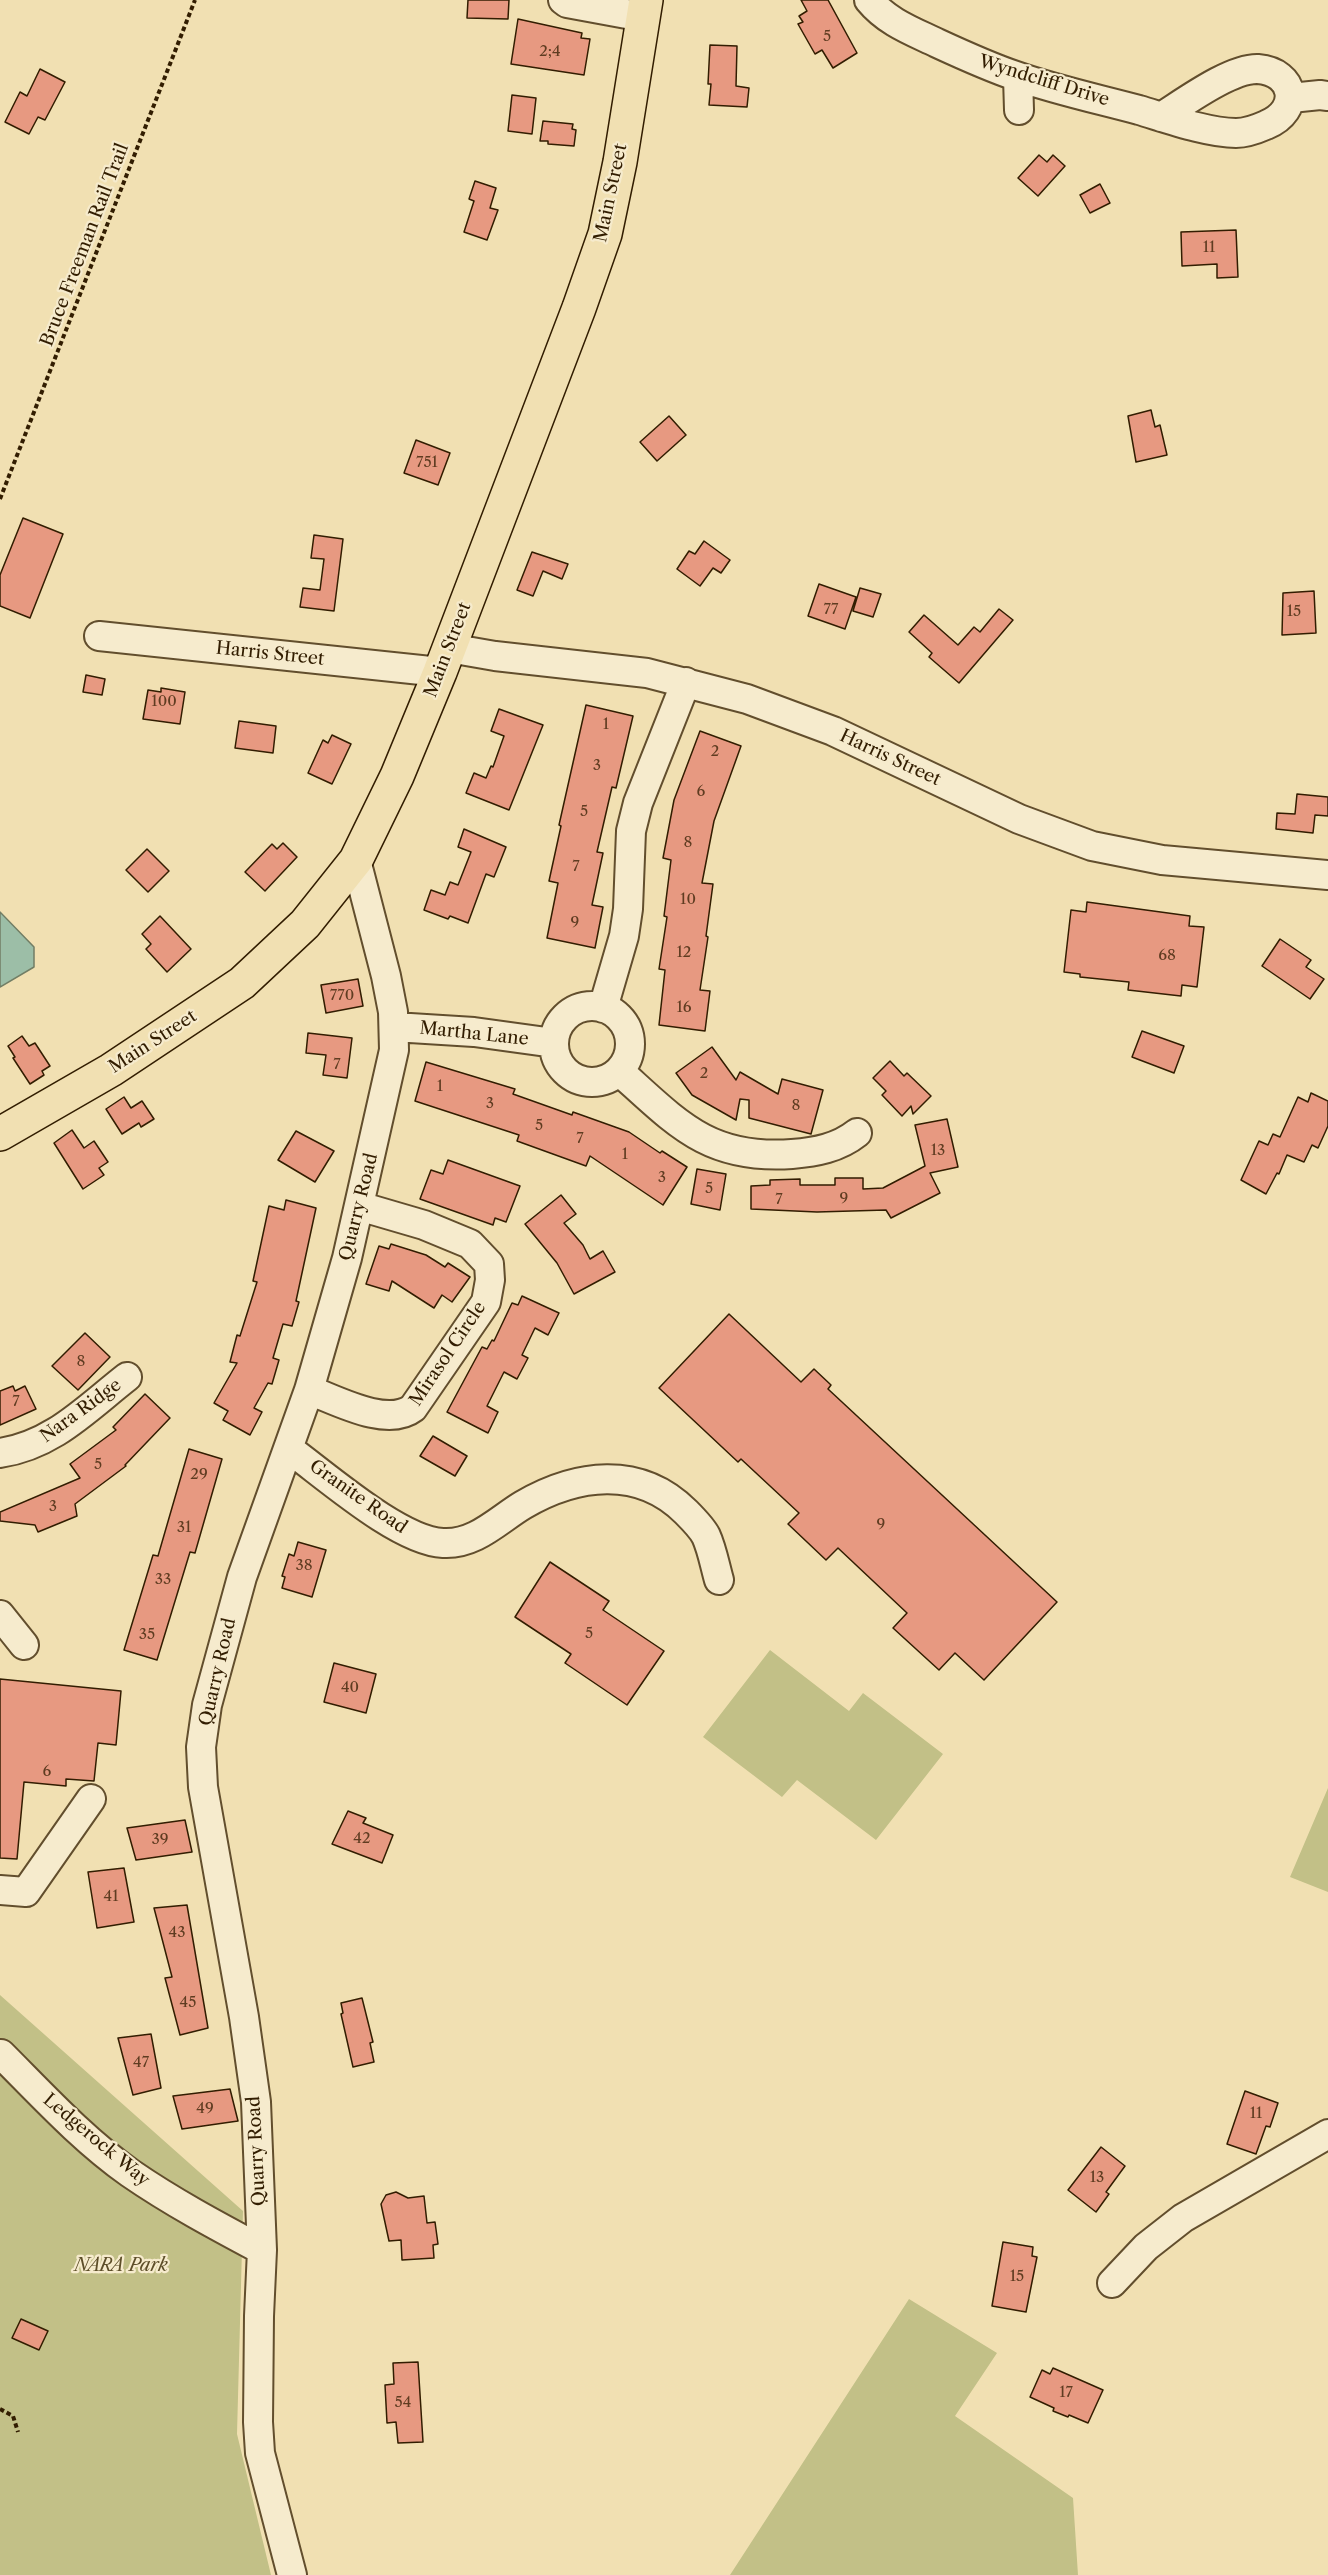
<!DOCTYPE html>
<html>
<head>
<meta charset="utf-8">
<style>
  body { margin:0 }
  canvas { display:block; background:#f1e0b2 }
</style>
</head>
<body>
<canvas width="1328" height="2575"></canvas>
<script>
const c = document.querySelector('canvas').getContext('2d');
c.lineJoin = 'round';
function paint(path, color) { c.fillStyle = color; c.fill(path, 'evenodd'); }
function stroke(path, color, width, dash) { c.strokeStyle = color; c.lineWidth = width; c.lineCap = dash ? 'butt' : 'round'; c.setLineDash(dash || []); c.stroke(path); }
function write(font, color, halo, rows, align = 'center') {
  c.font = font + ' "Libre Caslon Text",serif'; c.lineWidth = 4.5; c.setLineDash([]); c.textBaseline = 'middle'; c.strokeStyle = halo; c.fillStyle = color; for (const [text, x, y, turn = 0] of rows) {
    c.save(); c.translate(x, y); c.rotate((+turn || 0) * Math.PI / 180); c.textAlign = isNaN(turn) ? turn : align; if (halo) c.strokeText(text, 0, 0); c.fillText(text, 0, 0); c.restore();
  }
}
paint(new Path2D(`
  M770,1650L849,1711L863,1693L943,1754L876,1840L797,1780L782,1797L703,1737Z
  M1328,1788V1892L1290,1877Z
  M0,1995L243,2211L237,2434L271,2575H0Z
  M909,2299L997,2353L955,2416L1073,2498L1078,2575H730Z`), '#c2c087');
const water = new Path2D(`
  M0,912L34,947V967L0,987Z`);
paint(water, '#9cbea7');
stroke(water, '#727e65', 1.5);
const building = new Path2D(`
  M468,0H509L508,19L467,18Z
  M801,0H828L857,53L833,68L822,50L815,54L798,24L803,22L799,16L807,11Z
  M518,19L582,33L581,38L590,39L584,75L511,64Z
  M710,45L737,46L736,86L749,88L747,107L709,105L711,84H708Z
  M40,69L65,82L45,120L38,117L29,134L5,122L20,92L27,96Z
  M512,95L536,98L532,134L508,131Z
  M543,121L573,124L572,129L576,130L574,146L548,144V141H540Z
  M1039,155L1047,162L1053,155L1065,166L1038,196L1018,178Z
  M475,181L496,188L490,208L498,210L487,240L464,232L474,201L469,199Z
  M1100,184L1110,203L1090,213L1080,195Z
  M1236,230L1238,277L1217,278V264L1182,266L1181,232Z
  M1151,410L1155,427L1160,425L1167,455L1136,462L1128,416Z
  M669,416L686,435L657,461L640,442Z
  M416,440L450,453L438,485L404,473Z
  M23,518L63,534L30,618L0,606V575Z
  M314,535L343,539L334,611L300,607L303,588L320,590L324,559L311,558Z
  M704,541L730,560L721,573L713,568L700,586L677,569L689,551L695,554Z
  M532,552L568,564L562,579L543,571L533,596L517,590Z
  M819,584L856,597L845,629L808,616Z
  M860,588L881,594L873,617L853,611Z
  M1314,591L1316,633L1282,635L1283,593Z
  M999,609L1013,620L959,683L929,657L932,653L909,632L924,615L958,645L974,627L980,632Z
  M86,675L105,679L102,695L83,692Z
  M161,688L185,692L180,724L143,719L148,690L161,692Z
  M586,705L633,716L616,788L612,787L597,852L603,853L592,905L603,907L595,948L547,938L558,883L549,881L561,826L559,825Z
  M499,709L543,725L509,810L466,793L474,773L486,778L491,766L493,767L504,736L491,731Z
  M239,721L276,726L273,753L235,748Z
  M700,731L741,746L714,821L702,883L713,884L706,936L708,937L700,990L710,991L705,1031L659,1025L665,970L659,969L667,917L664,916L671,860L663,858L674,800Z
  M332,735L351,744L332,784L308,773L323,740L328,743Z
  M1297,794L1328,797V816L1315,815L1313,833L1276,829L1277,813L1295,814Z
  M464,829L506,847L494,877L486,874L468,923L450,916L448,919L424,910L431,890L445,895L450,882L458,885L471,852L458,847Z
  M283,843L297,857L265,891L245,872L272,844L277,849Z
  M147,849L169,871L148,892L126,870Z
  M1087,902L1190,916L1189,926L1204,927L1197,987L1182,985L1181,996L1128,990L1129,982L1080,977V974L1064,972L1071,910L1086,912Z
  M160,916L191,949L167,972L146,949L151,944L142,934Z
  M1280,939L1311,960L1306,967L1324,979L1310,999L1262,966Z
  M358,979L363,1006L326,1013L321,985Z
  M1142,1031L1184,1046L1174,1073L1132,1057Z
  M308,1033L352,1038L347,1078L323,1075L326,1055L306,1053Z
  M22,1036L29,1046L35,1043L50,1066L42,1071L44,1075L30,1084L13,1058L15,1057L8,1046Z
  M712,1047L736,1080L740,1072L778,1094L782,1079L823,1090L811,1134L749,1118V1100L740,1099L736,1120L692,1095L676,1073Z
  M890,1061L904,1076L907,1073L931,1096L913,1114L911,1106L902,1116L882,1095L886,1091L873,1078Z
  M426,1062L515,1089L513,1094L572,1115L573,1112L629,1132L660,1153L662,1151L687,1167L663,1205L590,1156L586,1166L517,1141L519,1135L415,1101Z
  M1311,1093L1328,1101V1126L1318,1148L1312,1145L1304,1162L1287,1155L1279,1174L1277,1173L1266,1194L1241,1180L1259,1141L1268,1145L1273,1134L1280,1137L1298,1097L1308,1102Z
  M124,1097L131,1108L142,1101L154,1119L141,1127L139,1123L122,1134L106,1109Z
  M947,1119L958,1167L930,1173L940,1193L891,1218L886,1210L817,1212L751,1209V1186L770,1185V1180L800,1179V1185H835V1178H863V1189L883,1188L925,1166L915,1125Z
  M72,1130L84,1148L94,1141L108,1162L99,1168L104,1175L83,1189L54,1143Z
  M296,1131L334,1151L315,1182L278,1160Z
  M448,1160L520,1186L506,1222L495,1218L493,1225L420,1199L431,1170L443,1174Z
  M697,1169L726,1174L720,1210L691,1204Z
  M561,1195L576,1214L564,1223L583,1245L590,1259L603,1251L615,1272L574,1294L557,1263L525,1224Z
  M286,1200L316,1208L296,1301L299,1302L292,1326L283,1324L273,1358L279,1360L272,1384L268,1383L254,1408L262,1412L250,1435L223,1420L228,1411L214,1403L237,1363L230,1362L237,1335L240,1336L257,1282L253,1281L269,1206L284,1210Z
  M391,1244L426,1255L445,1267L448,1263L470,1277L452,1302L442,1295L434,1308L392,1281L389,1291L366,1284L379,1246L389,1249Z
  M522,1296L559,1313L548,1335L535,1328L522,1355L528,1358L517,1379L504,1372L487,1406L498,1412L488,1433L447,1412L482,1347L487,1349L492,1340L494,1341L512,1303L518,1305Z
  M729,1314L801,1382L814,1369L831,1385L828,1389L1057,1602L984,1680L955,1653L939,1670L893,1628L907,1613L838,1548L826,1560L788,1524L799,1513L741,1459L738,1462L659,1388Z
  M85,1333L110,1357L78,1390L52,1366Z
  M13,1386L15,1391L25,1386L36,1409L0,1425V1391Z
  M145,1394L170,1418L125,1465L126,1466L75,1504L77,1516L38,1532L35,1525L0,1521V1512L80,1478L70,1464L116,1430L113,1427Z
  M433,1436L467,1456L455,1476L420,1456Z
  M189,1449L222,1459L195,1553L190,1552L157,1660L124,1650L153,1555L158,1556Z
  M298,1542L326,1550L312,1597L282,1588L285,1577L282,1576L289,1554L294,1556Z
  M550,1562L609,1601L603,1610L664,1651L627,1705L565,1663L571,1654L515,1617Z
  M334,1663L376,1674L366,1713L324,1702Z
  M0,1679L121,1691L116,1745L98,1743L94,1781L66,1779V1786L24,1782L17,1859L0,1858Z
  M348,1811L366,1818L363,1823L393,1835L382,1863L332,1844Z
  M185,1820L192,1852L136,1860L127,1828Z
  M124,1868L134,1922L97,1928L88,1872Z
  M187,1905L208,2028L180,2035L165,1978L172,1977L154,1908Z
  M362,1998L373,2042L370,2043L374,2062L353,2067L341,2014L343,2013L341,2003Z
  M151,2034L161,2088L133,2095L118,2038Z
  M230,2089L238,2121L182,2129L173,2096Z
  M1245,2091L1278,2103L1270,2127L1266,2126L1256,2154L1227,2144Z
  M1101,2147L1125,2166L1106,2192L1109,2194L1096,2212L1068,2190Z
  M396,2192L408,2198L424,2196L427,2223L435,2222L438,2244L433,2245L434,2258L402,2260L401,2240L389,2241L381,2204L386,2195Z
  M1003,2242L1033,2247L1032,2256L1037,2257L1026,2312L992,2306Z
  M21,2319L48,2331L39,2350L12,2338Z
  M418,2362L423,2442L398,2443L396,2422L387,2423L385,2385L394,2384L393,2363Z
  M1053,2368L1103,2390L1088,2423L1069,2415L1068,2417L1053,2411L1054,2408L1030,2397L1042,2370L1050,2374Z`);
paint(building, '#e79981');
stroke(building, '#321d01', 1.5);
const minor = new Path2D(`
  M563,0L567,3L643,17
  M869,0C887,22 912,31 937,43C963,55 989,67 1016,76C1056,90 1098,99 1139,110C1166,118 1208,133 1236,133C1245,133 1257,129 1266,125C1302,110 1295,72 1258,69C1231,68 1185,102 1161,117
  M1018,77L1019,110
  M1291,98L1320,95L1328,96
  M99,636L440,672
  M449,648L495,656L647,673L747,699L833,731L1019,819L1092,846L1162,860L1328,875
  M554 1044a38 38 0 1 1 76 0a38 38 0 1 1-76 0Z
  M603,1008L624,936L628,909L631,831L638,803L686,682
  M394,1027L474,1032L554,1043
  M619,1071C677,1123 708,1160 792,1154C816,1152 838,1148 857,1133
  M309,1390C336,1400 387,1428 413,1408L486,1302L490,1280L489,1264L470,1244L424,1225L359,1206
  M289,1449C325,1475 399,1541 443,1543C475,1545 498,1520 523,1505C576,1474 639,1465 686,1512C693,1519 702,1528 706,1536C712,1549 715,1566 719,1580
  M0,1453C53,1445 86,1409 127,1377
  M0,1615L24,1645
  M0,1890L26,1892L91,1799
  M1,2054C42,2095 83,2140 130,2173C172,2202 217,2226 262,2250
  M1112,2283L1146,2247L1183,2218L1328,2134
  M292,2575L260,2453L258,2422L259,2316L262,2250L256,2102L244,2017L203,1787L201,1747L207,1705L242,1577L309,1390L347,1258L394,1050L393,1012L386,976L356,860`);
const major = new Path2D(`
  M0,1134L111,1070L242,983L305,924L356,860L397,776L440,672L579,308L605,234L620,162L646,0`);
stroke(minor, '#624e2d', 32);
stroke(major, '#321d01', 36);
stroke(new Path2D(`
  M0,499L195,0
  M0,2409L13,2416L18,2432`), '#321d01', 4, [4.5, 3]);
stroke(minor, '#f6ebcd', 28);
stroke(major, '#f1e0b2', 33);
write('15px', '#5f3c21', null, [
  ["5",827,37],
  ["2;4",550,52],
  ["11",1209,248],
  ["751",427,463],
  ["77",831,610],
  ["15",1294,612],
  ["100",164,702],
  ["1",606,725],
  ["2",715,752],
  ["3",597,766],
  ["6",701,792],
  ["5",584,812],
  ["8",688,843],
  ["7",576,867],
  ["10",688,900],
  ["9",575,923],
  ["12",684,953],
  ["68",1167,956],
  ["770",342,996],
  ["16",684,1008],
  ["7",337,1065],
  ["2",704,1074],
  ["1",440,1087],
  ["3",490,1104],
  ["8",796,1106],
  ["5",539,1126],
  ["7",580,1139],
  ["13",938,1151],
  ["1",625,1155],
  ["3",662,1178],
  ["5",709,1189],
  ["9",844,1199],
  ["7",779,1200],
  ["8",81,1362],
  ["7",16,1402],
  ["5",98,1465],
  ["29",199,1475],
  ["3",53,1507],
  ["9",881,1525],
  ["31",184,1528],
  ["38",304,1566],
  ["33",163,1580],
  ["5",589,1634],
  ["35",147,1635],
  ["40",350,1688],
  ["6",47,1772],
  ["42",362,1839],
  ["39",160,1840],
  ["41",111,1897],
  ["43",177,1933],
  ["45",188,2003],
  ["47",141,2063],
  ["49",205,2109],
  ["11",1256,2114],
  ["13",1097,2178],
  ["15",1017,2277],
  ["17",1066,2393],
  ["54",403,2403]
]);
write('18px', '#321d01', '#f6ebcd', [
  ["Wyndcliff Drive",1044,81,17],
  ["Main Street",611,193,-78],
  ["Bruce Freeman Rail Trail",85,245,-69],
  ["Main Street",448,650,-69],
  ["Harris Street",270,654,6],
  ["Harris Street",890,758,25],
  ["Martha Lane",474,1034,6],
  ["Main Street",153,1042,-33],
  ["Quarry Road",359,1207,-76],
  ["Mirasol Circle",448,1354,-56],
  ["Nara Ridge",81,1411,-36],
  ["Granite Road",358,1497,35],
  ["Quarry Road",218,1672,-77],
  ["Ledgerock Way",96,2140,40],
  ["Quarry Road",257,2151,-93]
]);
write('italic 18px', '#5d4e29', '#f6ebcd', [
  ["NARA Park",121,2266]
]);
</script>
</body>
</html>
